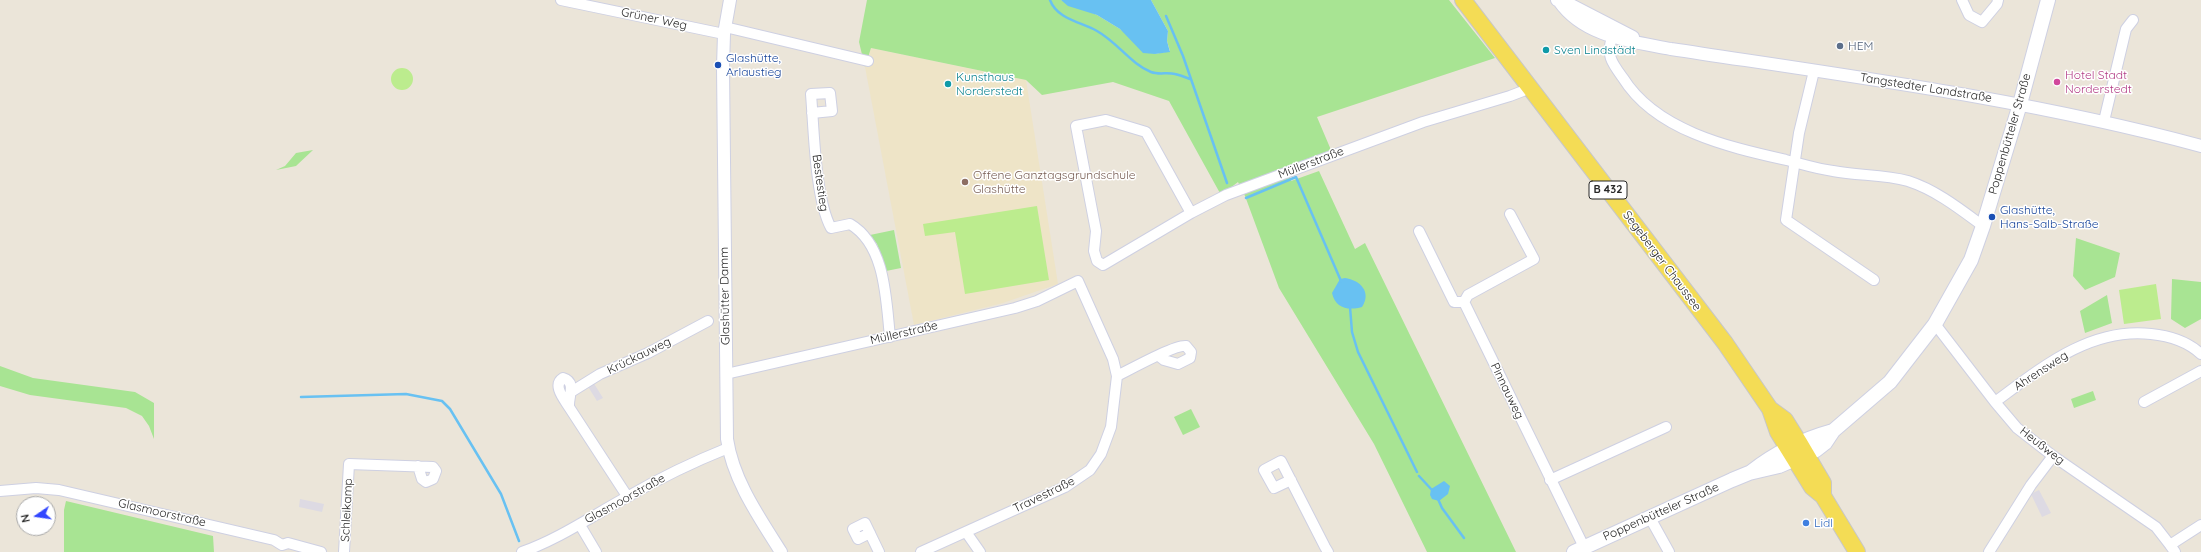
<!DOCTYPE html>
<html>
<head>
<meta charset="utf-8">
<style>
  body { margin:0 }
  #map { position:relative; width:2201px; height:552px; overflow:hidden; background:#ebe5d9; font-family:Quicksand,sans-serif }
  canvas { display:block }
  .north { position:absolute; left:16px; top:496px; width:40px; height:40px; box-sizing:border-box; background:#fff; border:1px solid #a9a9a9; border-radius:50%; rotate:257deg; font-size:11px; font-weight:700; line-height:16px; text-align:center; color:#282828 }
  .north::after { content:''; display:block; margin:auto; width:14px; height:18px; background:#3247ff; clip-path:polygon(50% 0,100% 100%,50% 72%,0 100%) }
</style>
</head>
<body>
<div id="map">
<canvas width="2201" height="552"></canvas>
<div class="north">N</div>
</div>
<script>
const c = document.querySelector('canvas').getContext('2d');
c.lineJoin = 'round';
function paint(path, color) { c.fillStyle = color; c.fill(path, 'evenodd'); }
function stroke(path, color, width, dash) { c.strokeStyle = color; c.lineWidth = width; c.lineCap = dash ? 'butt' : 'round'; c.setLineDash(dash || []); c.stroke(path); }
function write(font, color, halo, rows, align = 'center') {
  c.font = font + ' Quicksand,sans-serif'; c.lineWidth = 3; c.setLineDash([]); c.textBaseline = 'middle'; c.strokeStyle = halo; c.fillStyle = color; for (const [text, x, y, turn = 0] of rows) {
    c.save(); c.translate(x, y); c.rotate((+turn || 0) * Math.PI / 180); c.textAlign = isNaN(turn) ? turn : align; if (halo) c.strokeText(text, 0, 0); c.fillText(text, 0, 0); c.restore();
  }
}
paint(new Path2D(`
  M593,382L603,398L597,401L587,385Z
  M2039,490L2051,513L2042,517L2031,494Z
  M300,499L324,504L322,512L299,507Z`), '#dddae3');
paint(new Path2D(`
  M871,48L1026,80L1058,284L1003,303L914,325L865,67Z`), '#eee4c7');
paint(new Path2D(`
  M867,0H1061L1097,15L1120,29L1155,54L1170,51L1167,41L1168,31L1151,0H1449L1495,58L1317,117L1331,150L1287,167L1291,181L1319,171L1355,249L1365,243L1516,552H1427L1374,444L1279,288L1245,196L1238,182L1221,195L1169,101L1113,82L1042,95L1026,80L871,48L865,67L859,42Z
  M313,150L296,166L276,170L285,166L296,153Z
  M894,230L901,268L886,271L877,244L870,235Z
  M2076,238L2120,253L2115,277L2085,290L2073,276Z
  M2172,279L2201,282V319L2185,328L2171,319Z
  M2107,295L2112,323L2085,333L2080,311Z
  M0,366L33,378L135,392L154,403V439L149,426L142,416L126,408L30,395L0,386Z
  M2093,391L2096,400L2074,408L2071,399Z
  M1191,409L1200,427L1183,435L1174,417Z
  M66,501L213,536L214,552H64V510Z`), '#a8e493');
paint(new Path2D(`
  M391 79a11 11 0 1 1 22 0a11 11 0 1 1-22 0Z
  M1037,206L1049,280L965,294L955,232L925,236L923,224Z
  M2156,284L2161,319L2124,324L2119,290Z`), '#bcec8e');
paint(new Path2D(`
  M1061,0H1151L1168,31L1167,41L1170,52L1155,54L1143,53L1120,29L1097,15L1068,6Z
  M1345,278C1360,280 1372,292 1362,307C1348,311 1335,308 1332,293L1340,279Z
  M1444,481L1450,486L1448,494L1439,501L1432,499L1430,495L1431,489Z`), '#68c1f2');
stroke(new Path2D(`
  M1050,0C1057,19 1081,22 1097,31C1117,42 1131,64 1151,72C1159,75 1167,72 1175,74C1180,75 1185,77 1190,79
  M1166,16L1183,56L1227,183
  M1246,198L1296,177L1341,281
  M1350,307L1352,332L1358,352L1417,472
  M301,397L406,394L442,401L450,409L501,494L519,541
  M1419,476L1432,490
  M1438,499L1442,508L1464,538`), '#68c1f2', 2.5);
const minor = new Path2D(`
  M561,0L724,34
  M1962,0L1969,15L1982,22L1997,4L1998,0
  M725,27L868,61
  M1612,37C1606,56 1612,63 1623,78C1656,131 1729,147 1786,160C1802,164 1817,169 1833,171C1858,176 1883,174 1908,181C1936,190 1960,209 1983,226
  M1814,71L1799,133L1786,220L1874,280
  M812,113L832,111L830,93L811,94C814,130 815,198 831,228L850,224C886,245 886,301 890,337
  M2104,121L2126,29L2133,20
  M1191,213L1146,132L1106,120L1076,126L1096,231L1094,251L1097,261L1103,265L1191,213L1226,195L1423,122L1510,96L1523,91L1529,86
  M1419,231L1454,302H1464
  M1464,302L1584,547
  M1464,302L1468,295L1534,259L1510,214
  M1935,324L1995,402L2017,428L2053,456L2156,527L2170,545
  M726,374L1015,308L1037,301L1078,281L1113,359L1117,376L1111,427L1101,454L1090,470L1065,487L921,552
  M1117,376C1129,370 1176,344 1186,346L1191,352L1190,358L1178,364L1164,360L1159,356
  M571,392L600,374L648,353L708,321
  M1995,402C2041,368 2090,327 2151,334C2171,336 2187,341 2201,354
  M2144,402L2201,371
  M569,407C564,399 552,385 563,378C577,382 568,397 569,407L627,496
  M1291,480L1274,488L1264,470L1281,461L1325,547L1328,552
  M1550,480L1666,427
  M0,491L36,488L59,490L274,540L282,545
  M1649,516L1669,552
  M580,525L596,552
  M966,532L980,552
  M870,533L858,539L853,529L865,523L879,552
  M282,545L288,543L321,552
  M344,552L349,464L433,467L436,471L433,479L426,482L422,479L418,466
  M522,552C559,539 592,516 627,497C660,478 693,462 728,448
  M1989,552L2031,485L2053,456
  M2175,552L2170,545L2201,525`);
const tertiary = new Path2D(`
  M730,0L724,34L723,67L727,439C733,480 759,517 781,552
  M1557,0L1571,5L1633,37
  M1559,1C1584,37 1631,41 1671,49C1849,76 2027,99 2201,146`);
const secondary = new Path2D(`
  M1751,472C1775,453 1804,439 1833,431
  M1574,552L1732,480L1749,473L1779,466L1816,450L1825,443L1833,431L1890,382L1935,324L1971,260L1983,226L2020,104L2048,0`);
const primary = new Path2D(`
  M1463,0L1725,343L1770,409L1778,432L1812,487L1823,496L1857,552
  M1770,409L1785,420L1800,444L1823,483V496`);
stroke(minor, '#ced0e2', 12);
stroke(tertiary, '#ced0e2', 14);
stroke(secondary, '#ced0e2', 16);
stroke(primary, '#c7c7c7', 18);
stroke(minor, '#fff', 10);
stroke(tertiary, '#fff', 12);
stroke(secondary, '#fff', 14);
stroke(primary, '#f4dc55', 16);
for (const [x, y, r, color] of [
  [1840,46,4,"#5c6f8a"],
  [1546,50,4,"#0f9aa8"],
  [718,65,4,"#1a4fb4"],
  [2057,82,4,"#d1479c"],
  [948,84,4,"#0f9aa8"],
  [965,182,4,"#8d6e63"],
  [1992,217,4,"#1a4fb4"],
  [1806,523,4,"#3f7fe0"]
]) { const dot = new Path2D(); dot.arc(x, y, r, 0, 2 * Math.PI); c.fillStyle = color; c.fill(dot); stroke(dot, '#fff', 1.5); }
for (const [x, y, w] of [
  [1608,190,38]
]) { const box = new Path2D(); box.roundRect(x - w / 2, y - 9, w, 18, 3); c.fillStyle = '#fff'; c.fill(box); stroke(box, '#282828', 1); }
write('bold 11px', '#282828', null, [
  ["B 432",1608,190]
]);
write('12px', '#282828', '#fff', [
  ["Grüner Weg",654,19,12],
  ["Tangstedter Landstraße",1926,88,9],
  ["Poppenbütteler Straße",2010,134,-74],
  ["Müllerstraße",1311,163,-21],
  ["Bestestieg",820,183,82],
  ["Segeberger Chaussee",1662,261,53],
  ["Glashütter Damm",725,296,-91],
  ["Müllerstraße",904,333,-13],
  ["Krückauweg",639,356,-26],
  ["Ahrensweg",2041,371,-33],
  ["Pinnauweg",1507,391,64],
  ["Heußweg",2042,446,38],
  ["Travestraße",1044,495,-26],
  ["Glasmoorstraße",625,499,-29],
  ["Schleikamp",347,510,-87],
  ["Poppenbütteler Straße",1661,512,-24],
  ["Glasmoorstraße",162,513,13]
]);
write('12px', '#4e5e75', '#fff', [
  ["HEM",1848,46]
], 'left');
write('12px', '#0d838f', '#fff', [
  ["Sven Lindstädt",1554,50],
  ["Kunsthaus",956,77],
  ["Norderstedt",956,91]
], 'left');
write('12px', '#164399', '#fff', [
  ["Glashütte,",726,58],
  ["Arlaustieg",726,72],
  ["Glashütte,",2000,210],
  ["Hans-Salb-Straße",2000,224]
], 'left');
write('12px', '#b23c85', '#fff', [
  ["Hotel Stadt",2065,75],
  ["Norderstedt",2065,89]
], 'left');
write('12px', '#785e54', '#fff', [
  ["Offene Ganztagsgrundschule",973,175],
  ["Glashütte",973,189]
], 'left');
write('12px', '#366cbe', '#fff', [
  ["Lidl",1814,523]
], 'left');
</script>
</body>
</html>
